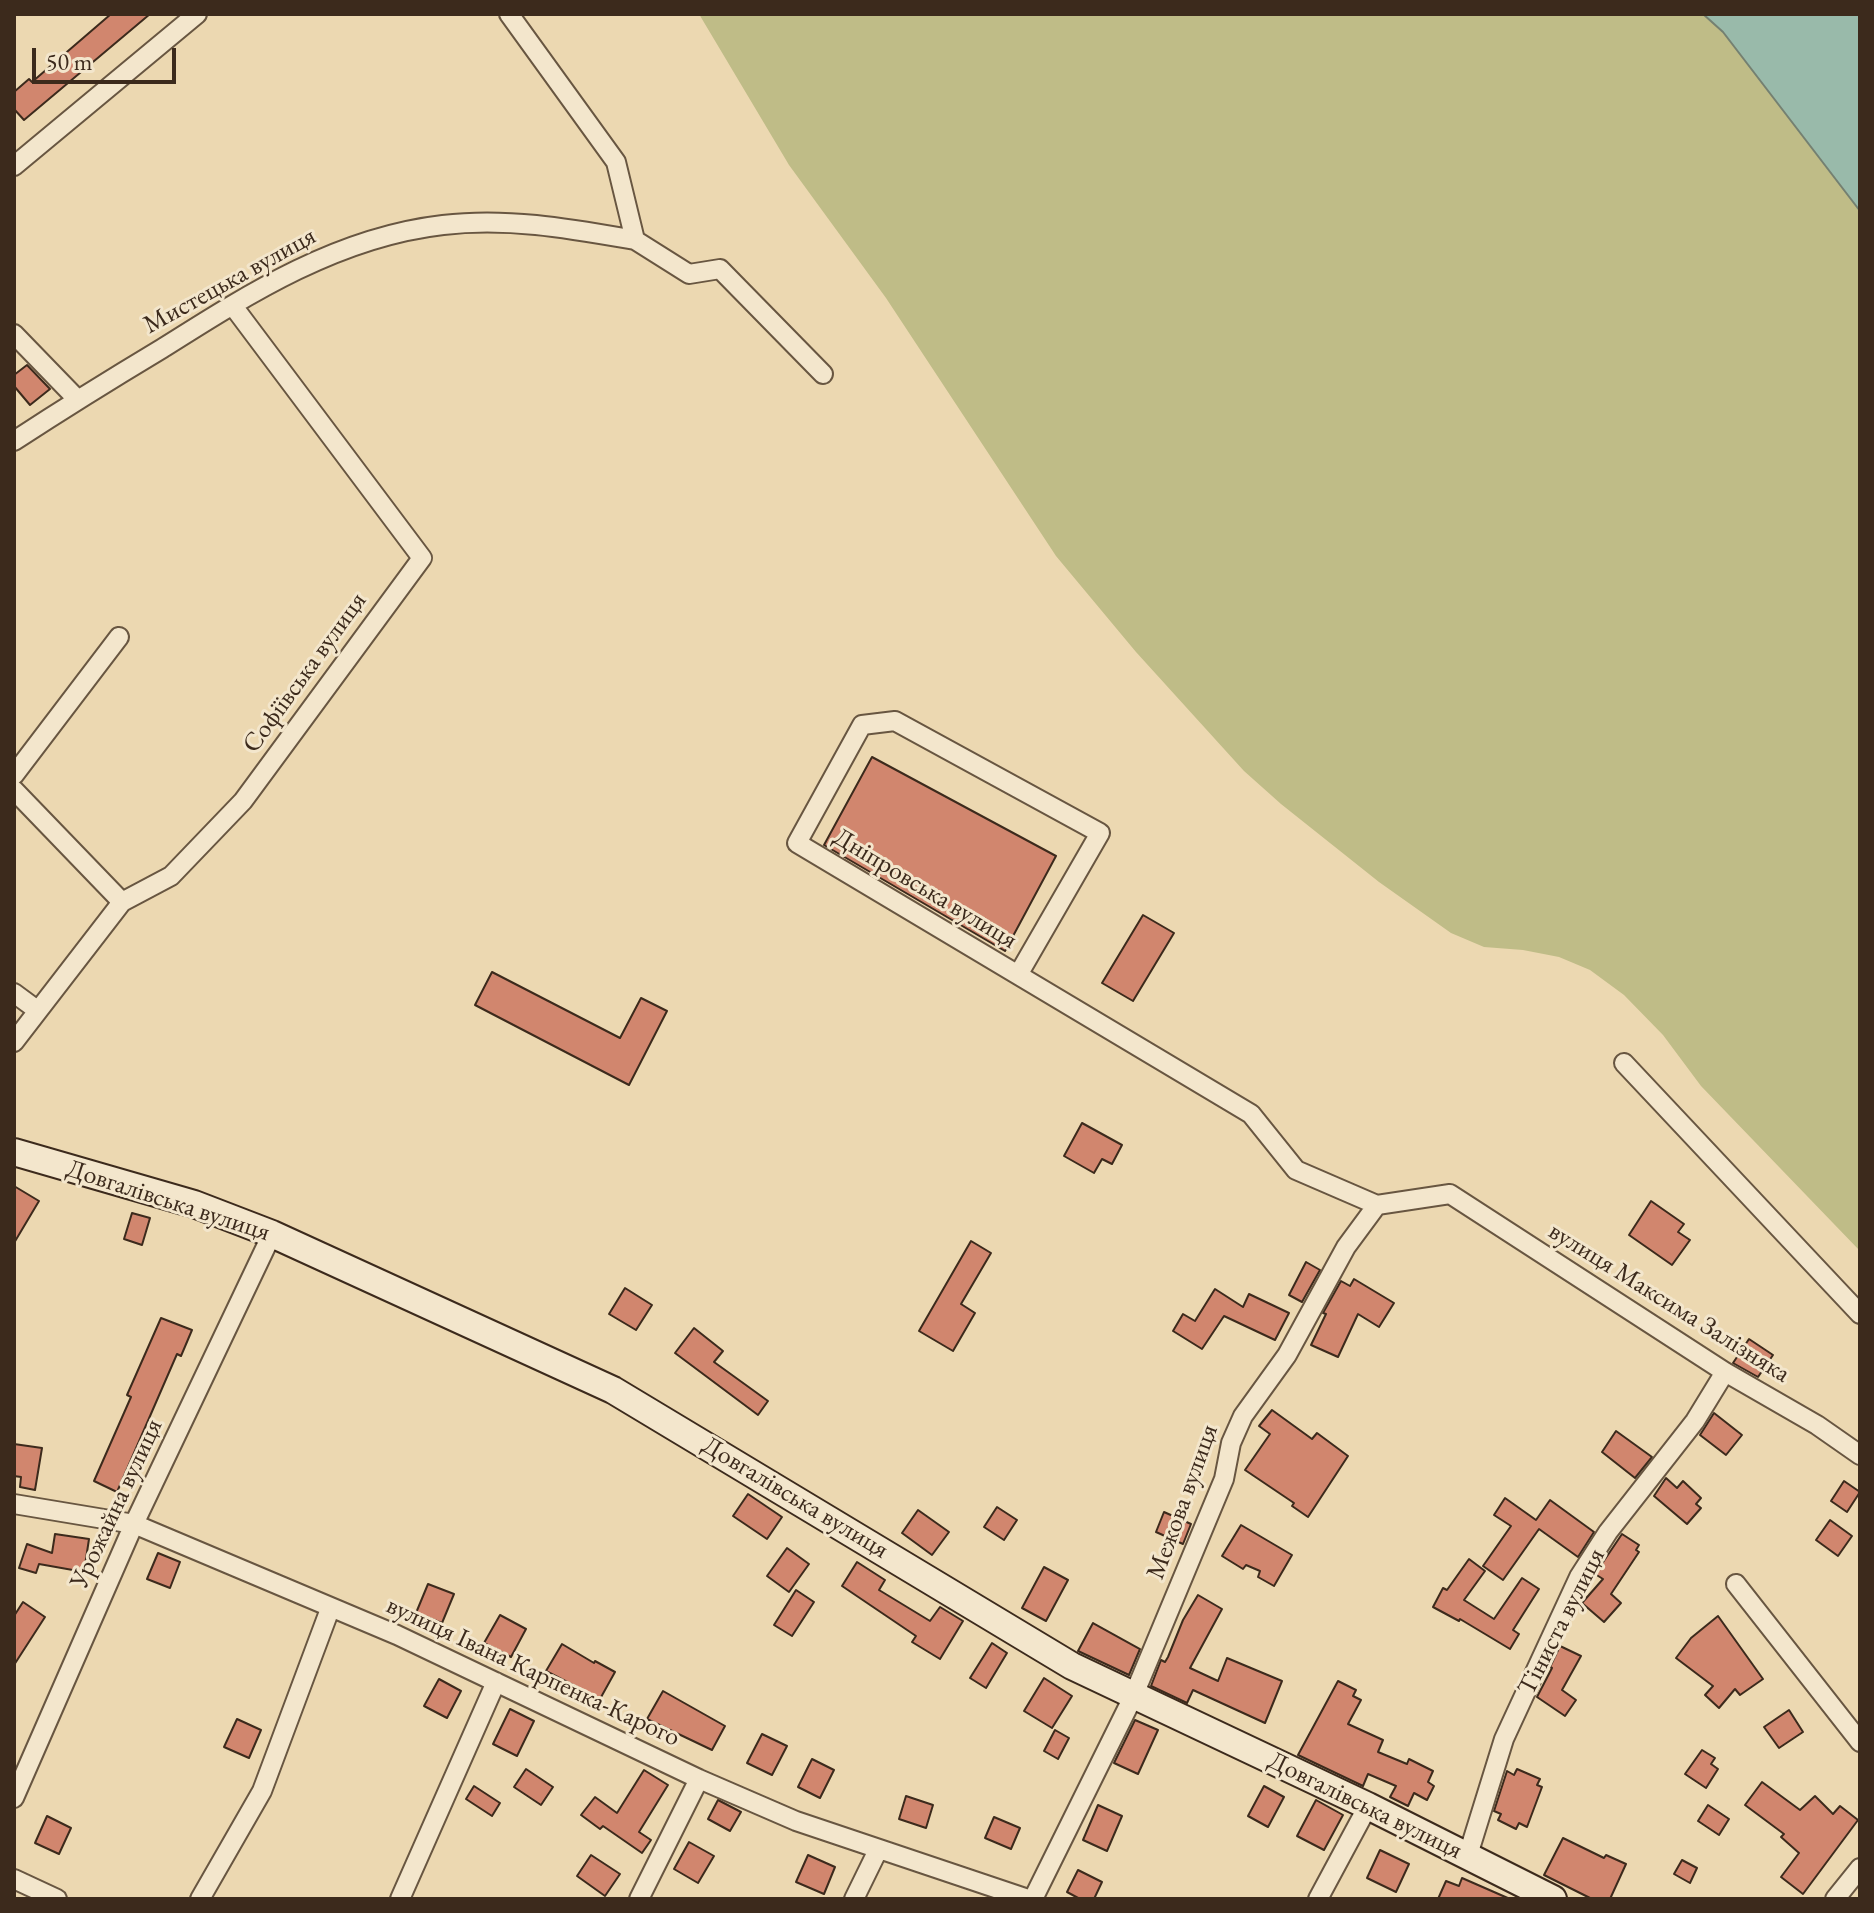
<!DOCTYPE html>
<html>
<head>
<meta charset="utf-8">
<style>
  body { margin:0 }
  #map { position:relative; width:1874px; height:1913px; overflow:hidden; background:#ecd8b1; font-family:"EB Garamond",serif }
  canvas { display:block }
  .frame { position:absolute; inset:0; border:16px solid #3c2a1c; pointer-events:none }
  .scale { position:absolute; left:32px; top:48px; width:144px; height:36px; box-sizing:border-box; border:4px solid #3c2a1c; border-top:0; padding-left:10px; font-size:24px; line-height:28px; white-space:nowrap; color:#3c2a1c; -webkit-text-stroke:6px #f3e6cc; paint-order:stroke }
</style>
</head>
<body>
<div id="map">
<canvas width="1874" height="1913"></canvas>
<div class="frame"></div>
<div class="scale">50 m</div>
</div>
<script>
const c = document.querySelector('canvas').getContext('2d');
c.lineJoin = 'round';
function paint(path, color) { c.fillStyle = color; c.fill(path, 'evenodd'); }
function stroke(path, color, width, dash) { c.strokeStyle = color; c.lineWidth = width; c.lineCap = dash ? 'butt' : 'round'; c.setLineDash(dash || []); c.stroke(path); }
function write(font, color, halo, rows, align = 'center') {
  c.font = font + ' "EB Garamond",serif'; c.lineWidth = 6; c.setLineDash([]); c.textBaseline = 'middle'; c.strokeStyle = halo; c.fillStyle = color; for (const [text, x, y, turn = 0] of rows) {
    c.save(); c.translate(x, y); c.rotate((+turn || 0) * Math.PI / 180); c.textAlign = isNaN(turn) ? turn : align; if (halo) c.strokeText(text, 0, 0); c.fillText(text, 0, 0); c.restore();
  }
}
paint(new Path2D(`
  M699,14H1703L1723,32L1860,211V1251L1701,1086L1663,1035L1624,995L1590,970L1559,957L1523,950L1484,947L1451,933L1379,882L1281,804L1244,771L1136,652L1056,556L886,298L789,165Z`), '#bfbc87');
const water = new Path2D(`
  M1703,14H1860V211L1723,32Z`);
paint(water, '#99baaa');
stroke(water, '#748071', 2);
const building = new Path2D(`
  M111,14H150L24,120L14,109V92L29,79L32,82Z
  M27,365L50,389L30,405L14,386V375Z
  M872,757L1056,856L1005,951L824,845Z
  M1143,915L1174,933L1133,1001L1102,983Z
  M492,972L620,1038L641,998L667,1011L629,1085L475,1005Z
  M1082,1123L1122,1145L1112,1164L1102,1159L1094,1173L1064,1156Z
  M14,1186L39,1201L14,1243Z
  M1651,1201L1684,1224L1678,1232L1690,1240L1672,1265L1629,1235Z
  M132,1213L150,1218L142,1245L124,1239Z
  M971,1241L991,1253L961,1304L975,1313L953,1351L919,1331Z
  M1306,1262L1320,1270L1302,1302L1289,1295Z
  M1354,1279L1394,1303L1379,1327L1358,1314L1338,1357L1311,1345L1326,1314L1323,1313L1341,1281L1350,1286Z
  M625,1288L652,1305L636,1330L609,1314Z
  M1215,1289L1243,1307L1249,1294L1289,1313L1275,1340L1224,1316L1202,1349L1173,1331L1183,1314L1195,1321Z
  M161,1318L192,1330L181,1356L177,1354L117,1492L94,1481L131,1397L127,1395Z
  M694,1328L723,1351L714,1362L768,1401L758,1415L675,1353Z
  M1749,1339L1773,1355L1758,1377L1733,1363Z
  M1272,1410L1312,1439L1317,1433L1348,1456L1308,1517L1292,1506L1294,1503L1245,1470L1270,1434L1259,1426Z
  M1714,1413L1742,1435L1726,1455L1700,1435Z
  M1616,1431L1652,1457L1635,1478L1602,1452Z
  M14,1444L42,1448L35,1490L20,1487L21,1477L14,1476Z
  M1666,1478L1677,1488L1683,1481L1701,1498L1696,1504L1701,1508L1687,1524L1654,1496Z
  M1844,1481L1860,1492L1847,1512L1831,1501Z
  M748,1494L782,1517L767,1539L733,1516Z
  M1505,1498L1536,1520L1550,1500L1594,1532L1578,1557L1539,1529L1503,1580L1483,1566L1511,1526L1494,1515Z
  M997,1507L1017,1520L1004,1540L984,1527Z
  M918,1510L949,1532L932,1555L902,1533Z
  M1164,1512L1191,1524L1183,1544L1156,1532Z
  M1830,1520L1852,1536L1838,1556L1816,1540Z
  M1241,1525L1292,1555L1274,1586L1258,1577L1260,1571L1246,1565L1243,1569L1222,1556Z
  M55,1534L89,1539L84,1572L39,1564L36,1573L19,1568L27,1544L52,1553Z
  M1622,1534L1639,1545L1636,1550L1639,1552L1611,1594L1621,1603L1604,1622L1582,1603L1603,1579L1595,1574Z
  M787,1548L809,1564L789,1592L767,1576Z
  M158,1553L180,1562L170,1588L147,1579Z
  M1469,1559L1485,1571L1464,1600L1494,1619L1522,1578L1539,1589L1513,1630L1519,1634L1510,1649L1460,1619L1459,1621L1433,1607L1443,1588L1447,1590Z
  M857,1562L885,1580L879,1590L930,1621L940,1607L963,1621L940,1659L912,1642L916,1636L842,1586Z
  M1044,1567L1068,1580L1046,1621L1022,1608Z
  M428,1584L454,1594L442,1623L416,1613Z
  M796,1590L814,1602L792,1636L774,1625Z
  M1198,1595L1222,1609L1190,1668L1218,1681L1227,1658L1282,1681L1265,1723L1193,1690L1187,1703L1151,1686L1161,1660L1165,1662L1168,1657L1183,1620Z
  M23,1602L45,1617L14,1665V1616Z
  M500,1615L526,1629L511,1657L484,1643Z
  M1718,1616L1763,1679L1740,1695L1735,1689L1719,1708L1705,1695L1713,1686L1676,1658L1691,1638Z
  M1093,1623L1140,1649L1129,1675L1078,1651Z
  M992,1643L1007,1653L986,1688L970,1678Z
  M562,1644L594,1663L595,1661L615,1672L600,1699L546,1671Z
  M1560,1646L1581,1656L1562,1690L1576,1700L1565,1716L1537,1697L1552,1668L1550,1667Z
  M1044,1678L1072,1696L1052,1728L1024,1711Z
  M439,1679L461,1691L447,1718L424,1706Z
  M1338,1681L1356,1690L1353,1696L1361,1700L1348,1724L1383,1740L1378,1752L1407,1764L1409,1759L1433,1771L1428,1782L1434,1786L1427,1800L1414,1793L1408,1806L1390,1797L1396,1786L1368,1774L1363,1786L1298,1755Z
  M663,1691L725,1726L712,1750L647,1719Z
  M510,1709L534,1721L517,1756L493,1744Z
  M1789,1710L1803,1732L1779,1748L1764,1727Z
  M237,1719L261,1730L249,1758L224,1747Z
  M1135,1720L1158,1730L1138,1774L1114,1763Z
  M1055,1730L1069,1738L1058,1759L1044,1751Z
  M762,1734L787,1746L772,1775L747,1763Z
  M1702,1750L1715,1758L1711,1764L1718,1769L1706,1788L1685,1774Z
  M812,1759L834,1770L820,1798L798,1787Z
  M526,1769L553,1787L541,1805L514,1787Z
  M1517,1769L1540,1779L1537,1785L1542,1787L1527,1827L1519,1823L1516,1829L1498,1820L1501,1814L1494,1811L1507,1771L1514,1775Z
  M644,1770L668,1785L639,1832L651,1840L642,1853L603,1826L600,1829L581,1815L595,1797L617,1813Z
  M1762,1782L1800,1810L1815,1796L1833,1814L1840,1806L1858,1820L1803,1894L1781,1877L1799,1853L1781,1837L1784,1834L1745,1805Z
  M474,1786L500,1803L492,1816L466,1799Z
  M1264,1786L1284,1797L1268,1827L1248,1816Z
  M906,1796L933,1805L926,1828L899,1819Z
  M718,1800L741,1812L730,1831L708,1819Z
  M1316,1800L1343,1815L1324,1850L1297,1836Z
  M1098,1805L1122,1816L1107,1851L1083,1840Z
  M1708,1805L1729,1819L1719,1835L1698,1821Z
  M47,1816L71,1828L59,1854L35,1843Z
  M994,1817L1020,1828L1011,1849L985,1838Z
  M1563,1838L1604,1858L1606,1855L1626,1864L1610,1899H1592L1544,1875Z
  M689,1842L714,1856L698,1883L674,1869Z
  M1380,1850L1409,1864L1396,1892L1367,1878Z
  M591,1855L620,1874L605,1896L577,1876Z
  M808,1855L835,1867L824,1894L796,1882Z
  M1682,1860L1697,1868L1690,1883L1674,1874Z
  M1078,1870L1102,1882L1094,1899H1080L1067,1892Z
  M1462,1878L1510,1899H1438L1446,1881L1459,1886Z`);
paint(building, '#d1866e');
stroke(building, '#3c2a1c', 2);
const street = new Path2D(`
  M509,14L616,162L635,240L689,274L720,269L823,374
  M14,166L197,14
  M14,334L78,400
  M14,441C63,409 113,378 163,348C250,293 338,237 443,225C508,217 572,229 635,240
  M14,775L119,637
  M14,790L122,902
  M1018,975L1100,833L895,721L862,725L797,843L1251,1114L1296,1170L1377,1205
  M14,993L37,1010
  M14,1042L122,902L171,876L243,801L422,558L233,306
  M1624,1063L1860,1314
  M14,1504L134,1524L397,1635L699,1779L796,1821L1028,1899
  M1736,1584L1860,1742
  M14,1798L134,1524L272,1234
  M1468,1855L1504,1739L1579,1577L1608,1532L1695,1421L1725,1372
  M14,1879L57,1899
  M200,1899L262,1791L330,1609
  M400,1899L496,1682
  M639,1899L699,1779
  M854,1899L878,1850
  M1033,1899L1133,1697L1224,1479L1231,1443L1243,1416L1287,1355L1346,1247L1377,1205L1450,1194L1725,1372L1817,1425L1860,1455
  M1318,1899L1368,1806
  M1835,1899L1860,1868`);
const secondary = new Path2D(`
  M14,1152L194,1204L272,1234L613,1390L1072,1666L1368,1806L1553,1899`);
stroke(street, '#685641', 22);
stroke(secondary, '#3c2a1c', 30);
stroke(street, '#f3e6cc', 18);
stroke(secondary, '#f3e6cc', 26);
write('26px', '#3c2a1c', '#f3e6cc', [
  ["Мистецька вулиця",230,281,-29],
  ["Софіївська вулиця",305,673,-54],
  ["Дніпровська вулиця",925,889,31],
  ["Довгалівська вулиця",168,1201,18],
  ["вулиця Максима Залізняка",1669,1303,32],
  ["Довгалівська вулиця",795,1498,31],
  ["Межова вулиця",1183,1502,-70],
  ["Урожайна вулиця",117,1504,-65],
  ["Тіниста вулиця",1562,1622,-63],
  ["вулиця Івана Карпенка-Карого",533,1672,25],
  ["Довгалівська вулиця",1365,1806,26]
]);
</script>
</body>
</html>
